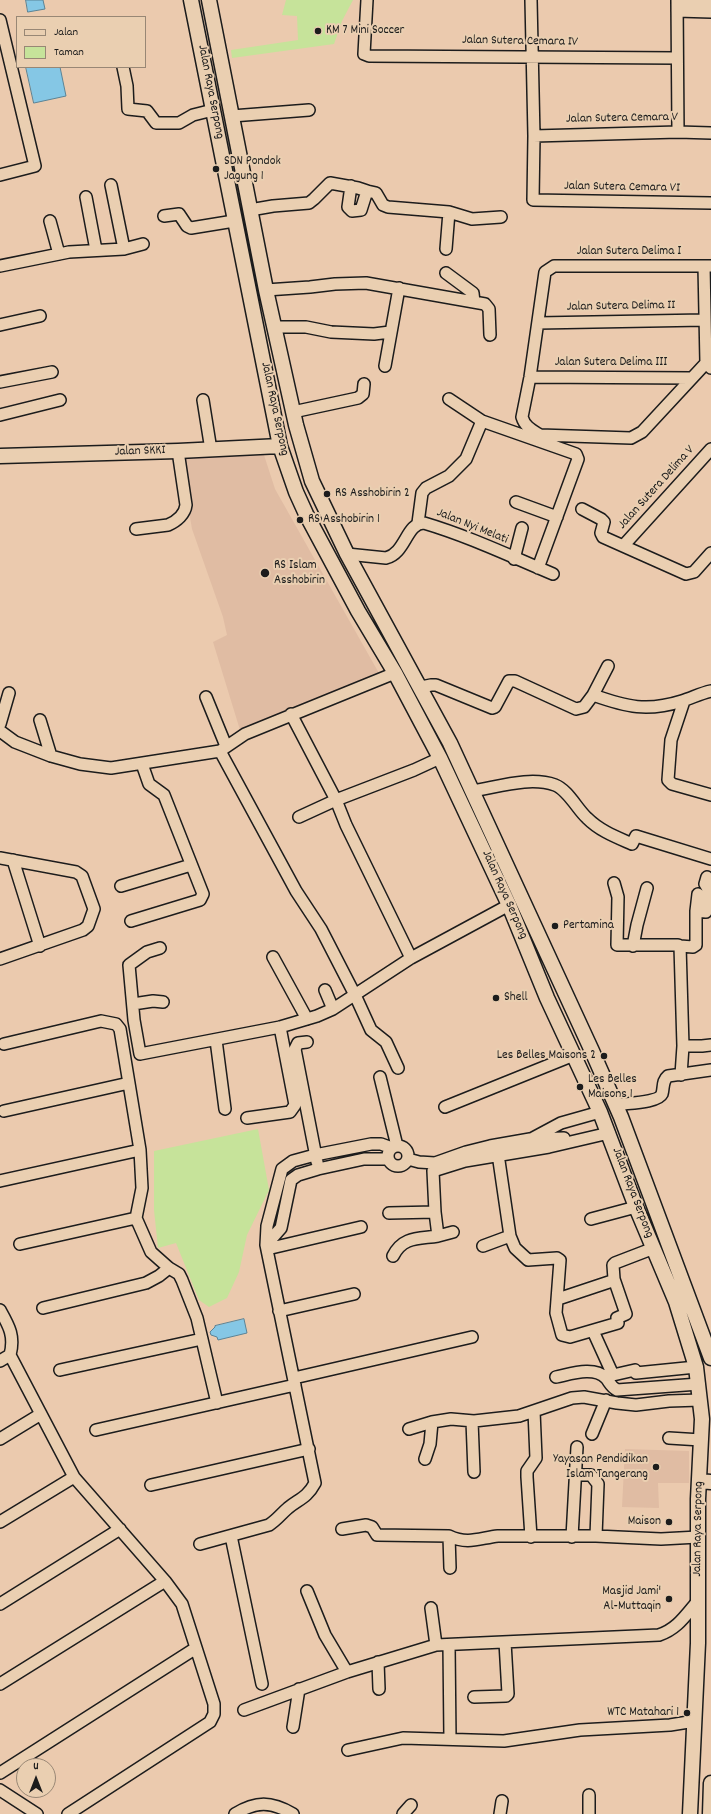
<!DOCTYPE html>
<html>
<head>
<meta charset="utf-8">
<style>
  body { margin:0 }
  #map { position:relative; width:711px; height:1814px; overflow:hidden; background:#ebcaae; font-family:Dekko,sans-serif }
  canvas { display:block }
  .legend { position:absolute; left:16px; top:16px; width:130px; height:52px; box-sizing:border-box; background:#eacfb1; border:1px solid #988775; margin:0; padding:5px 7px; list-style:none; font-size:12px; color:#1c1c1c }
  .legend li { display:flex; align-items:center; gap:8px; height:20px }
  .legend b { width:20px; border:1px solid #988775 }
  .north { position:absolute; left:16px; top:1758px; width:40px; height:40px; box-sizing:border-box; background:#eacfb1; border:1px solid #988775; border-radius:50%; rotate:0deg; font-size:11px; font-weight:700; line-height:16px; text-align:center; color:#1c1c1c }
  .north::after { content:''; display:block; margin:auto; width:14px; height:18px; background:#1c1c1c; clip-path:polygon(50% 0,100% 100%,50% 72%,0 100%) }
</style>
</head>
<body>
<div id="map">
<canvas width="711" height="1814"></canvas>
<ul class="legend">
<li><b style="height:5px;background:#eacfb1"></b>Jalan</li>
<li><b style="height:11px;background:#c6e39a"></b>Taman</li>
</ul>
<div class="north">U</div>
</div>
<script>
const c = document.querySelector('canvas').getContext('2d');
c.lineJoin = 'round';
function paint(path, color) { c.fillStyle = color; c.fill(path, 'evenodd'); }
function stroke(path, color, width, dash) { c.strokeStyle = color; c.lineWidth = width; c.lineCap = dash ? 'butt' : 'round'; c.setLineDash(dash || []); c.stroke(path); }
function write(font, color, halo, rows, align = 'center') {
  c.font = font + ' Dekko,sans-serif'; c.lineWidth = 4; c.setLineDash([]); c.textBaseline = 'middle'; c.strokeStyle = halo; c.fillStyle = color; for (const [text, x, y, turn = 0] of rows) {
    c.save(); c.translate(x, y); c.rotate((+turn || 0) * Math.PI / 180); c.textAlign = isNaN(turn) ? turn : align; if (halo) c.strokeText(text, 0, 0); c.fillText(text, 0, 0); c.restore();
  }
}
paint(new Path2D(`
  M264,455L275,489L380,675L240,730L213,642L227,635L223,617L192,529L180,459Z
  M625,1449L689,1451V1483H658L659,1508L622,1507Z`), '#e0bca3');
paint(new Path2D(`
  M286,0H353L342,21L334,44L232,58L231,50L298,40L297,16L282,15Z
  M258,1129L269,1190L247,1235L239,1272L227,1298L209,1307L199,1300L176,1243L158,1248L154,1210V1151Z`), '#c6e39a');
const water = new Path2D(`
  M26,0H43L45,9L28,12Z
  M26,67H60L66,96L34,103Z
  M244,1319L247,1333L218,1340L217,1337L211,1335L210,1332L215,1327V1326Z`);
paint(water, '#85c7e5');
stroke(water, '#5b8395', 1);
const minor = new Path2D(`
  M367,0L364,54L369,56L677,58
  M531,0L534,136L533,200L711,203
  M677,0L678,132
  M677,3H711
  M677,11L711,12
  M0,20L35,166L0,175
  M123,67L127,86L128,109L147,111L156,123H179L193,115L213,110
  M232,116L309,110
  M534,136L678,132L711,133
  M111,185L124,249
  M367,191L376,193L383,205L388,207L449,212L472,219L501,217
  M86,197L96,250
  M250,210L273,206L309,203L314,199L330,183L358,188L367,191L361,210L352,211L348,207L351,186
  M164,216L179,214L187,226L191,228L234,221
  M50,221L59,254
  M446,249L449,212
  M0,266L69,252L124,249L143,244
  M704,266L706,363L711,368
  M446,273L473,293L474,302
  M266,290L310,287L335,284L366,283L485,304L489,309L490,335
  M538,323L704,320
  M0,325L40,316
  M274,327H306L331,332L374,334L390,332
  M706,363L642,432L631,438L540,435C532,430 525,427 522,417L530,377L545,272L554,266H711
  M385,366L399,288
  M530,377L691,378
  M0,382L52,372
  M449,399L482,421L576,454L578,459L538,568
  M203,400L211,450
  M293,412L358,398L363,394L364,384
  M0,415L60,400
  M516,502L557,517
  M582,509L601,519L604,522L601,533L603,537L686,574L694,572L711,553
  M418,523L422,493L426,488L449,476L466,459L482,421
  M136,529L168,525C177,521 185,514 186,505L178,451
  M624,545L711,449
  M347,554L386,558C406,553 406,523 424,523C468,536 510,556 553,574
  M514,559L522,528
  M421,687L431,685H436L492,708L495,707L509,681H515L576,709L584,707L593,695C627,707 647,712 682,701C692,698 701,693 711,691
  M593,695L608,666
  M206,697L226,746
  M684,701L671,740L668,780L672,784L711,795
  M291,714L336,800L414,770L440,758
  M40,720L51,756
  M0,724L9,693
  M0,731L15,742L51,756L80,764L111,768L220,751L245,734L395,673
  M220,751L296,891L321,929L355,995L371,1030L386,1042L398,1068
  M472,791C498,787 530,776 555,785C568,790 577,809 587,818C600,831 616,837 632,844L636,836L711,859
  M299,817L336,800L346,825L411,958
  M0,858L76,872L82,876L94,909L88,926L83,930L0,959
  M13,860L40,946
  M614,883L618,897L617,945H678L680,946L683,1046L681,1075
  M121,886L191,865
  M698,894L696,911L706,912L708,889L705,884L707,877
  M131,921L200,900L203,894L164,795L149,784L142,764
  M633,946L637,925L647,888
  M680,946L693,947L696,945V911
  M160,948L147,952L129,965L134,1020L140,1054L280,1027L317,1016L333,1009L411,958L509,905
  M273,957L307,1019
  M325,990L333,1009
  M133,1004L153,1001L163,1002
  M216,1040L225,1109
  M307,1042L298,1043L295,1049L317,1162
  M4,1044L101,1021L116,1024L120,1029L140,1150L142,1188L136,1218L151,1252L169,1268L179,1274L182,1280L197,1318L217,1403
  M683,1046H702L711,1045
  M380,1077L397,1146
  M616,1105C625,1103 658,1103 662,1094C664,1087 662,1081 668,1076L711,1070
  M445,1107L574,1055
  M4,1111L129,1083
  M247,1118L290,1112L295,1105L280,1027
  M533,1138L561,1123L600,1112
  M388 1156a10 10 0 1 1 20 0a10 10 0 1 1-20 0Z
  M498,1154L510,1236L515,1248L528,1260L557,1258L560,1260L556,1313L562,1335L570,1337L618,1323L617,1318L626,1314L614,1279
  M408,1159L419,1162L435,1163L466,1152L490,1146L530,1139L564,1138
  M0,1181L140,1150
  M389,1213L435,1212
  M591,1219L636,1207
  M438,1236L453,1232
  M20,1244L136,1218
  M266,1245L281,1228L291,1180L298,1175L318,1169L364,1159H387
  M483,1246L510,1236
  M267,1249L361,1227
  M393,1256C403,1236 419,1239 438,1236L435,1212L433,1171L465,1161L549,1147L609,1133
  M558,1299L612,1281L614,1279L613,1265L615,1263L654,1248
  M43,1308L146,1283L159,1276L169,1268
  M0,1310C9,1326 15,1336 10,1355L74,1477L165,1581L182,1604L214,1704V1714L210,1722L68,1814
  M279,1311L354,1294
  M593,1331L613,1375L635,1370L636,1373L696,1367
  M0,1361L10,1355
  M60,1370L202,1339
  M556,1377C571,1374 594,1366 606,1378C610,1383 611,1387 617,1390L699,1384
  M294,1378L472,1337
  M472,1421L474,1472
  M409,1429L432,1422L451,1419L474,1421L519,1416L572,1398L584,1397L617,1403L636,1405L669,1401L700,1400
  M96,1430L295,1385
  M592,1434L606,1400
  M669,1438L701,1440
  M0,1439L41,1414
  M425,1459L430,1444L432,1422
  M577,1475H591L598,1484L596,1536
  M151,1485L309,1449
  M0,1522L74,1477
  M342,1529L366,1525L372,1527L377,1535L449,1536C468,1545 480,1538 498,1536H596L661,1539L698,1537
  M231,1536L262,1684
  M449,1536L450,1568
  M531,1537L527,1477V1471L536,1458L534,1411
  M572,1537L577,1447
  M200,1544L269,1525C277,1520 281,1514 288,1508C299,1499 307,1498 315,1483L266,1245L267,1226L282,1169L293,1161L315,1155L371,1144H381L392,1148
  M307,1591L325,1635L347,1672
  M0,1604L120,1529
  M431,1608L436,1645
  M449,1645L450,1739
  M378,1662L379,1689
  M0,1684L165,1581
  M474,1697L506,1696L508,1694L505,1642
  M244,1710L347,1672L436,1645L659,1635C677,1629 685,1616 697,1602
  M293,1727L299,1689
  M348,1750L403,1738L504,1741L580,1730L670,1725L695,1721
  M0,1773L196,1648
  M0,1790L37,1814
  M589,1795V1814
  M235,1814C256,1801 271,1801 293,1814
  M403,1814L411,1805
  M500,1814L502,1801`);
const major = new Path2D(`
  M191,0L280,446L296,492L306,514L358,611L395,673L440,758L509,905L547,998L600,1112L636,1207L676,1302L696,1367L702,1419L698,1499V1643L690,1814
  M209,0L266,290L296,425L312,481L347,554L450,743L592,1051L621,1117L711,1358
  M0,456L178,451L280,446
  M699,1481L711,1482
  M710,1814L711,1783`);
stroke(minor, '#1c1c1c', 14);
stroke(major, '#1c1c1c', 17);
stroke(minor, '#eacfb1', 11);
stroke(major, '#eacfb1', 14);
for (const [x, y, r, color] of [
  [318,31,4,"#1c1c1c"],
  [216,169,4,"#1c1c1c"],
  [327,494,4,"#1c1c1c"],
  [300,520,4,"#1c1c1c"],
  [265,573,5,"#1c1c1c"],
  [555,926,4,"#1c1c1c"],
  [496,998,4,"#1c1c1c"],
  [604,1056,4,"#1c1c1c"],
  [580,1087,4,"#1c1c1c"],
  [656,1467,4,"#1c1c1c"],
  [669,1522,4,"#1c1c1c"],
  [669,1599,4,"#1c1c1c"],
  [687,1713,4,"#1c1c1c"]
]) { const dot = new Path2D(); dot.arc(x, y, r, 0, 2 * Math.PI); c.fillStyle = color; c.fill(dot); stroke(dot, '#eacfb1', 1.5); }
write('13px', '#1c1c1c', '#eacfb1', [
  ["KM 7 Mini Soccer",326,31],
  ["SDN Pondok",224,162],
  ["Jagung 1",224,177],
  ["RS Asshobirin 2",335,494],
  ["RS Asshobirin 1",308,520],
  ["RS Islam",274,566],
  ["Asshobirin",274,581],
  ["Pertamina",563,926],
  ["Shell",504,998],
  ["Les Belles Maisons 2",596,1056,"right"],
  ["Les Belles",588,1080],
  ["Maisons 1",588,1095],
  ["Yayasan Pendidikan",648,1460,"right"],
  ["Islam Tangerang",648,1475,"right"],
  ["Maison",661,1522,"right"],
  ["Masjid Jami'",661,1592,"right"],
  ["Al-Muttaqin",661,1607,"right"],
  ["WTC Matahari 1",679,1713,"right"]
], 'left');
write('13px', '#1c1c1c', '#eacfb1', [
  ["Jalan Sutera Cemara IV",520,42,1],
  ["Jalan Raya Serpong",210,92,79],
  ["Jalan Sutera Cemara V",622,119,-1],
  ["Jalan Sutera Cemara VI",622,188,1],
  ["Jalan Sutera Delima I",629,252],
  ["Jalan Sutera Delima II",621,307,-1],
  ["Jalan Sutera Delima III",611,363],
  ["Jalan Raya Serpong",274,409,78],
  ["Jalan SKKI",140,452,-2],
  ["Jalan Sutera Delima V",657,488,-48],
  ["Jalan Nyi Melati",472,527,22],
  ["Jalan Raya Serpong",504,895,66],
  ["Jalan Raya Serpong",632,1193,69],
  ["Jalan Raya Serpong",699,1529,-89]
]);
</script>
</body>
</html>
